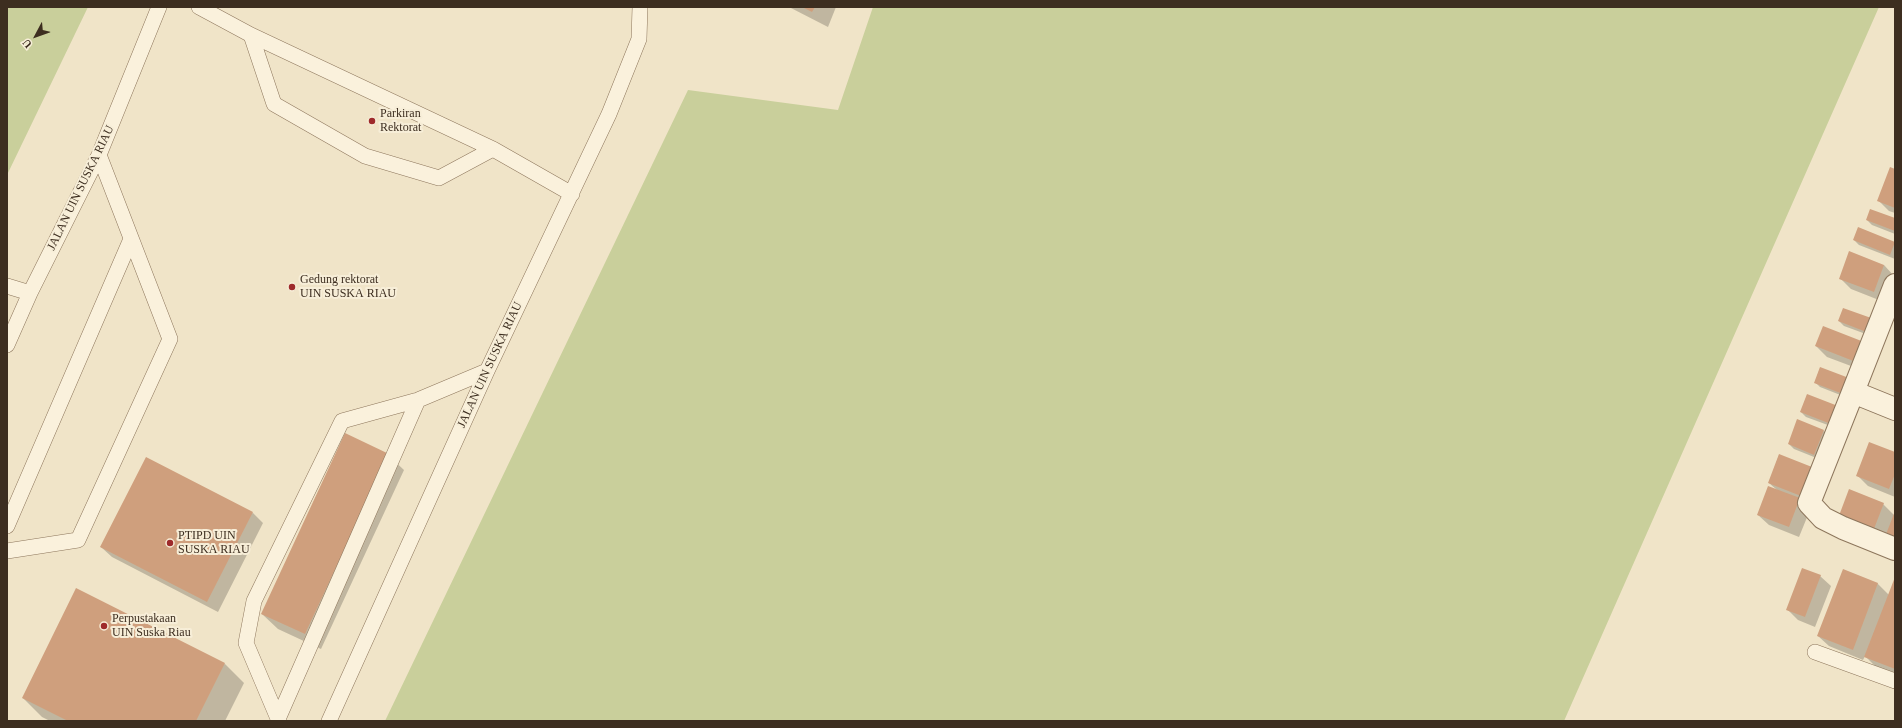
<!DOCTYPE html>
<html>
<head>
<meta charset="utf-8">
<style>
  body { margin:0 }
  #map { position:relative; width:1902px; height:728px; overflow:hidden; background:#f0e4c8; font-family:Georgia,serif }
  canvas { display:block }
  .frame { position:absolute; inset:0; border:8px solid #3d2e20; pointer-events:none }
  .north { position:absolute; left:16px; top:16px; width:40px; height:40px; -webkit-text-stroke:3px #f7eed8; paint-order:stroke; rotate:229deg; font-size:11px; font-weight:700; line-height:16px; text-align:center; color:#3d2e20 }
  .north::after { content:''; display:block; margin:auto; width:14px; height:18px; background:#3d2e20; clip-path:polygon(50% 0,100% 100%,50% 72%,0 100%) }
</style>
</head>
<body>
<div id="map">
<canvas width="1902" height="728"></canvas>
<div class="frame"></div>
<div class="north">U</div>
</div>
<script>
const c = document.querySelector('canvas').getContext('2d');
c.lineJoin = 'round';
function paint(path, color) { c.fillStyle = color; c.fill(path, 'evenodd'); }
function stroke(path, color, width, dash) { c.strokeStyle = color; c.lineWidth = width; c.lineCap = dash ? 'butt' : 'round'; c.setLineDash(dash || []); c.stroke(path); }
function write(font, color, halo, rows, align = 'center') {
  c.font = font + ' Georgia,serif'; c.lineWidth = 4; c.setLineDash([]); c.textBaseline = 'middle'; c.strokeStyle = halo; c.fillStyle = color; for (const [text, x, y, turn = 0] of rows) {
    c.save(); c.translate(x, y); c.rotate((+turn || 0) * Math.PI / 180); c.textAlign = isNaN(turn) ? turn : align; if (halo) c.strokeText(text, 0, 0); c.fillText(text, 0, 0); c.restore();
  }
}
paint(new Path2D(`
  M7,7H88L7,175Z
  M873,7H1879L1564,721H385L688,90L838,110Z`), '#c9cf9b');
paint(new Path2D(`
  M789,7H836L828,27Z
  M1895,170V213L1889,211L1878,200Z
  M1895,219V234L1872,225L1867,220Z
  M1854,240L1894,242L1895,259L1859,245Z
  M1884,265L1894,276L1884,302L1851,289L1840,278Z
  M1844,309L1874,337L1844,326L1839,321Z
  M1824,328L1867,372L1827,357L1816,346Z
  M1820,368L1848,398L1820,387L1815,382Z
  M1807,395L1836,428L1806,417L1801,412Z
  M1824,431L1829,436L1819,459L1794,449L1789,444Z
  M1895,454V497L1868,486L1858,476Z
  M388,455L404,470L321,649L278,629L262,614Z
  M1779,455L1810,510L1799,537L1769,525L1758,515L1777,490L1769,483Z
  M1883,504L1894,515L1895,514V552L1849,531Z
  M253,513L263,523L218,612L112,557L101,547Z
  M1820,576L1831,586L1815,627L1798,620L1787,609Z
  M1895,580V678L1881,672L1865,656L1863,660L1829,646L1818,636L1877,583L1889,595Z
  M225,664L244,683L225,721H50L42,717L23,698Z`), '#0003');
paint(new Path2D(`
  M802,7H815L812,12Z
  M1890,167L1895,169V208L1877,201Z
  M1870,209L1895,218V231L1866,220Z
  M1858,227L1895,242L1890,255L1853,240Z
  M1849,251L1884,265L1874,292L1839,279Z
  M1843,308L1874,319L1869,333L1838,321Z
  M1823,326L1864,342L1856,362L1815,346Z
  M1820,367L1849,378L1843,394L1814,383Z
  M1807,394L1838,406L1831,424L1800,412Z
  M1797,419L1824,430L1814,455L1788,444Z
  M345,433L389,454L305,634L261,614Z
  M1869,442L1895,452V474L1889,489L1856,476Z
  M1779,454L1817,469L1806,498L1768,483Z
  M146,457L253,512L207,602L100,547Z
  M1768,486L1800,498L1789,527L1757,515Z
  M1849,489L1884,503L1872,534L1837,521Z
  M1895,511V547L1883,542Z
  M1802,568L1821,575L1805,617L1786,610Z
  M1843,569L1878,583L1853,650L1817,636Z
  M1895,577V669L1864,657Z
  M76,588L225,663L196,721H68L22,698Z`), '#cf9f7d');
const lane = new Path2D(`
  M199,7L251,35L493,149L572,194
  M251,35L274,104L365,156L439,178L493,149
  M7,286L30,293
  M7,345L30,293L99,155L159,7
  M7,526L131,239
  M7,551L78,540L170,339L99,155
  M1815,652L1895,681
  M278,719L418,400
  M279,721L246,643L254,601L342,421L418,400L487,371
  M329,721L487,371L609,114L639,39L640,7`);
const street = new Path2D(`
  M1895,285L1853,392L1895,409
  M1853,392L1809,503L1823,518L1843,528L1895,549`);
stroke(lane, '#8d765c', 16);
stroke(street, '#8d765c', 24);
stroke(lane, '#faf1dc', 15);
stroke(street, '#faf1dc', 22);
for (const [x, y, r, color] of [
  [372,121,4,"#9e2a2b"],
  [292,287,4,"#9e2a2b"],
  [170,543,4,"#9e2a2b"],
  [104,626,4,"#9e2a2b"]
]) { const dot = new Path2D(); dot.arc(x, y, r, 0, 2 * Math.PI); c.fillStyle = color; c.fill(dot); stroke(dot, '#f7eed8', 1.5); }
write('12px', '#3d2e20', '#f7eed8', [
  ["Parkiran",380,114],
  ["Rektorat",380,128],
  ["Gedung rektorat",300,280],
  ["UIN SUSKA RIAU",300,294],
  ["PTIPD UIN",178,536],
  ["SUSKA RIAU",178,550],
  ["Perpustakaan",112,619],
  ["UIN Suska Riau",112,633]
], 'left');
write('12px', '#3d2e20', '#f7eed8', [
  ["JALAN UIN SUSKA RIAU",81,188,-64],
  ["JALAN UIN SUSKA RIAU",490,365,-65]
]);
</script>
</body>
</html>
